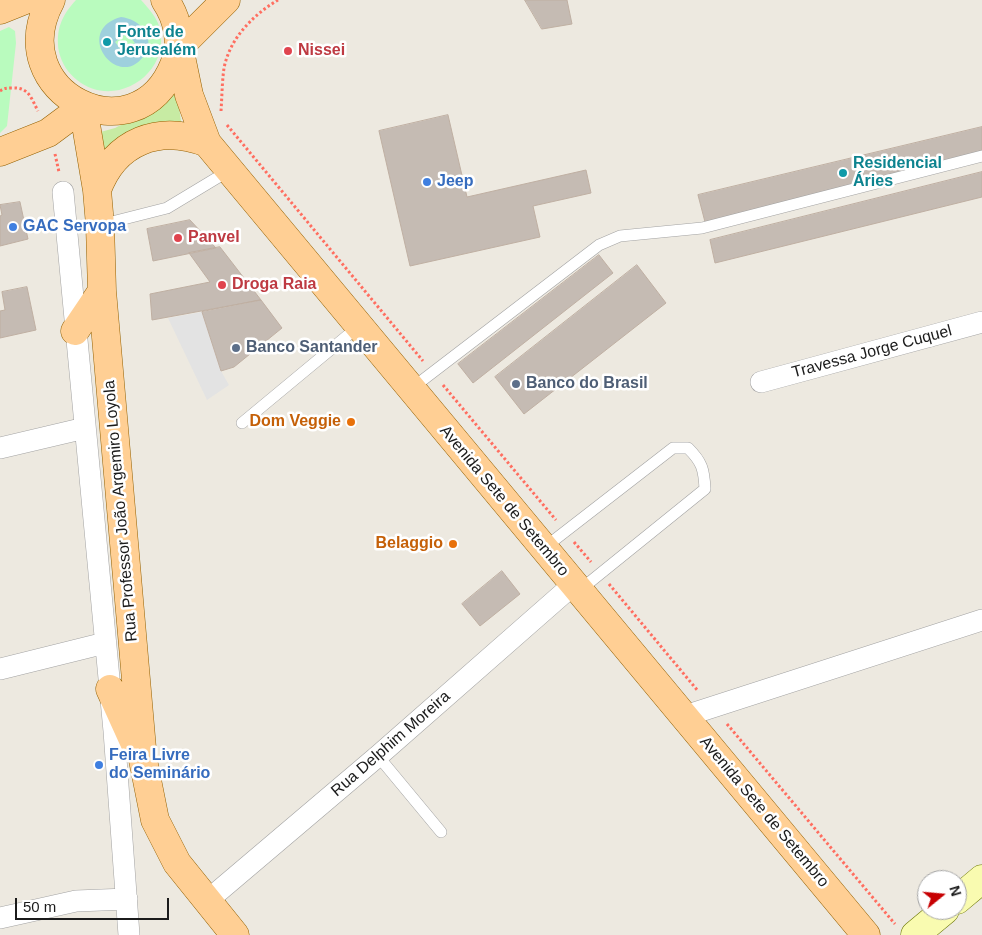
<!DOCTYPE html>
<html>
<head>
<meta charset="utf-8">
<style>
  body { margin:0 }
  #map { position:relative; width:982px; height:935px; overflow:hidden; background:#ede9e0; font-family:Arial,sans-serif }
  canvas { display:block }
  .north { position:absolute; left:917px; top:870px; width:50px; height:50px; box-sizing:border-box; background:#fff; border:1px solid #a4a4a4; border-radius:50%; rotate:73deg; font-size:14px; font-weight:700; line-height:20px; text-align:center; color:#1b1b1b }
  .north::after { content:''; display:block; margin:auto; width:18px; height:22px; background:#c70002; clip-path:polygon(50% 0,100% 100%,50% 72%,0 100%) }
  .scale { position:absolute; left:15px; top:898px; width:154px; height:22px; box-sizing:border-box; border:2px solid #1b1b1b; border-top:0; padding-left:6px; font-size:15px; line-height:18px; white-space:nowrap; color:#1b1b1b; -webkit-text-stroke:4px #fff; paint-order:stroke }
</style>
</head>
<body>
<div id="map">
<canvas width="982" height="935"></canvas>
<div class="north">N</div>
<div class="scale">50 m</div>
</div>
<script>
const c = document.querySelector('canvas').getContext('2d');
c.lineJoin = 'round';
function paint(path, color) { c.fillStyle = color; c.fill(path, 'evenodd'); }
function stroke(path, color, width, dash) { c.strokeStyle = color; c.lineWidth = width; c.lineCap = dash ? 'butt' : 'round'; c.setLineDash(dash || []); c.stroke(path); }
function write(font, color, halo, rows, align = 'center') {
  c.font = font + ' Arial,sans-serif'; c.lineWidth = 5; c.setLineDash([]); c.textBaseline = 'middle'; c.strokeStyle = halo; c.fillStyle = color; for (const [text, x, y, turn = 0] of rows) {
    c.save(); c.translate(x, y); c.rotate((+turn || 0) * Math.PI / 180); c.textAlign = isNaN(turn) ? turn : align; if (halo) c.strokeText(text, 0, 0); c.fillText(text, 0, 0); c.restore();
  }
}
paint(new Path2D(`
  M176,86L182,128L104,162L97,133L115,128L156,107Z`), '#c7eba3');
paint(new Path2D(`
  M76,0H141C149,9 157,17 160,29C170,75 114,110 77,80C68,73 62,64 59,52C55,30 62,15 76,0Z
  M9,27L15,31L16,43L7,126L0,133V31Z`), '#b9fbbe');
paint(new Path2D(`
  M202,312L221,371L229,385L207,400L168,318Z`), '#e3e3e3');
paint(new Path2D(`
  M121,17C139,19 156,36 145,54C120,94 71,31 121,17ZM127,33L135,43L123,52L115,42Z`), '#9ed0dd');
const building = new Path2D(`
  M525,0H567L572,24L542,29Z
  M448,115L467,197L586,170L591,193L533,206L540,237L410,266L379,131Z
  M982,127V151L705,222L698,195Z
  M982,172V197L715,263L710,240Z
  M20,202L28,239L0,246V216L2,215L0,205Z
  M190,220L216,248L153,261L147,229Z
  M220,247L261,300L152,320L150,294L210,282L189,253Z
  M599,255L613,273L473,383L458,364Z
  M637,265L666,303L524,414L495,377Z
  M27,287L36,330L0,338V311L5,310L2,292Z
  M261,300L282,328L234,367L221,371L202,312Z
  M502,571L520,594L480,626L462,604Z`);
paint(building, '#c5bbb3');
stroke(building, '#bfafa2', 1);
const lane = new Path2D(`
  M100,225L167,208L230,170
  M411,389L599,245L620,236L702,228L982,156
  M242,423L359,326
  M544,548L673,448H688C702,462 704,469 705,489L580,590
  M378,756L441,832`);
const street = new Path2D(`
  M63,192L114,731L129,935
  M761,382L982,322
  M0,448L85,428
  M0,669L105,643
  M685,716L982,620
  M207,901L378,756L574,584
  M0,918L76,901L127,899`);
const secondary = new Path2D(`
  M957,900L982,879
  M915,935L945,910`);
const primary = new Path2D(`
  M51,0C0,93 136,160 174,65C183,43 178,19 165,0
  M0,10L25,0
  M179,47L189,95L207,143L866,935
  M179,47L226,0
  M83,107L97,190L100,225L102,291L143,760L155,820L177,863L235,935
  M0,152L48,133L83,107
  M97,190C115,141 159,124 207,143
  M75,331L102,291
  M110,689L134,742`);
stroke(lane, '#a2a2a2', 12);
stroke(street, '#a2a2a2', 22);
stroke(secondary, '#697401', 29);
stroke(primary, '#936000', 29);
stroke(new Path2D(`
  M0,91C4,88 7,88 12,88C29,87 31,98 38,111
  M221,111C222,97 222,82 224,68C230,38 253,15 278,0
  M227,125L423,361
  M55,154L59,172
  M443,385L556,520
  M574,542L591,562
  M609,584L698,691
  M727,724L895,924`), '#ff6e60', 3, [2.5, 2.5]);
stroke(lane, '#fff', 11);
stroke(street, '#fff', 21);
stroke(secondary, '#f9fbb0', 28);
stroke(primary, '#ffcf94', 28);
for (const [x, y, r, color] of [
  [107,42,5,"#0f9aa8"],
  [288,51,5,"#e0444e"],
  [843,173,5,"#0f9aa8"],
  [427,182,5,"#3f7fe0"],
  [13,227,5,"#3f7fe0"],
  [178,238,5,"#e0444e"],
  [222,285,5,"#e0444e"],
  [236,348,5,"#5c6f8a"],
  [516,384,5,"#5c6f8a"],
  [351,422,5,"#e8710a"],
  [453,544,5,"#e8710a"],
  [99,765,5,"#3f7fe0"]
]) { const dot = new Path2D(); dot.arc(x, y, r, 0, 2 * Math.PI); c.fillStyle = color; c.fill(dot); stroke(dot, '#fff', 2); }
write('bold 16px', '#0d838f', '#fff', [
  ["Fonte de",117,33],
  ["Jerusalém",117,51],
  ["Residencial",853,164],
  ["Áries",853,182]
], 'left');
write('bold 16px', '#be3a42', '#fff', [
  ["Nissei",298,51],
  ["Panvel",188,238],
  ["Droga Raia",232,285]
], 'left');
write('bold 16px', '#366cbe', '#fff', [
  ["Jeep",437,182],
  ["GAC Servopa",23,227],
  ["Feira Livre",109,756],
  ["do Seminário",109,774]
], 'left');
write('bold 16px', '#4e5e75', '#fff', [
  ["Banco Santander",246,348],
  ["Banco do Brasil",526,384]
], 'left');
write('16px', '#1b1b1b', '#fff', [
  ["Travessa Jorge Cuquel",872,352,-15],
  ["Avenida Sete de Setembro",504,501,50],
  ["Rua Professor João Argemiro Loyola",121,511,-95],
  ["Rua Delphim Moreira",391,744,-41],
  ["Avenida Sete de Setembro",764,812,50]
]);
write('bold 16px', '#c56008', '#fff', [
  ["Dom Veggie",341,422],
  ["Belaggio",443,544]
], 'right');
</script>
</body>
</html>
